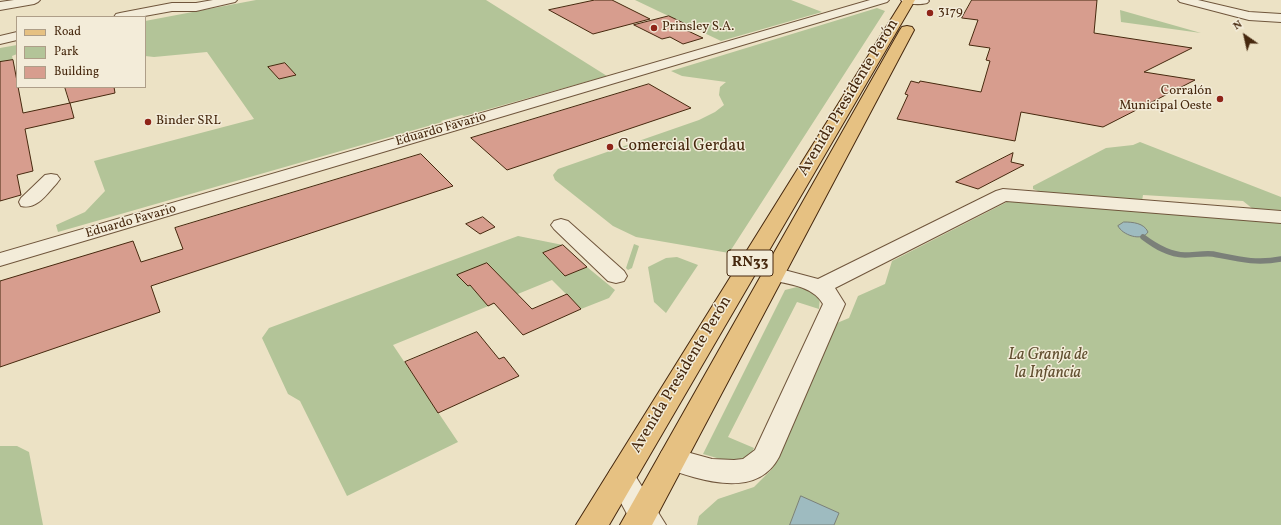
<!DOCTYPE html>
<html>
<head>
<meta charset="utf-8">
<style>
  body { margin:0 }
  #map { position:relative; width:1281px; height:525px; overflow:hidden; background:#ece2c5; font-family:Vollkorn,serif }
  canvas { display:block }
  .legend { position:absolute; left:16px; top:16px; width:130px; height:72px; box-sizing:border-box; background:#f3ecd9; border:1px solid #ae9e88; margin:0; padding:5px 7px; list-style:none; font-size:12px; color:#46280e }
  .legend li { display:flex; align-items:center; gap:8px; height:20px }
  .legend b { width:20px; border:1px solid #ae9e88 }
  .north { position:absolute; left:1225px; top:16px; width:40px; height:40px; -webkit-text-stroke:3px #f3ecd9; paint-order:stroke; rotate:326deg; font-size:11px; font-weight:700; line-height:16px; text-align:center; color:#46280e }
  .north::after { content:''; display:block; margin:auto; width:14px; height:18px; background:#46280e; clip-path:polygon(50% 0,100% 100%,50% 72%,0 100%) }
</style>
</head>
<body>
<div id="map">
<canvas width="1281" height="525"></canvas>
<ul class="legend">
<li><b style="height:5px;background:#e6c182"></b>Road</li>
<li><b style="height:11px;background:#b3c498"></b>Park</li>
<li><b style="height:11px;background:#d79d8e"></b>Building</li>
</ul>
<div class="north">N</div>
</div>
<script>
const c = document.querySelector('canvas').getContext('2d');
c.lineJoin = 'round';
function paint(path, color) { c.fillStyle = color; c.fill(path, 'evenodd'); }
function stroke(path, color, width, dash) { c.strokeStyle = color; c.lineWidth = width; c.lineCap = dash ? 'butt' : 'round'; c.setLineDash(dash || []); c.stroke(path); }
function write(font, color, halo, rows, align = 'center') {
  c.font = font + ' Vollkorn,serif'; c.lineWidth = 3; c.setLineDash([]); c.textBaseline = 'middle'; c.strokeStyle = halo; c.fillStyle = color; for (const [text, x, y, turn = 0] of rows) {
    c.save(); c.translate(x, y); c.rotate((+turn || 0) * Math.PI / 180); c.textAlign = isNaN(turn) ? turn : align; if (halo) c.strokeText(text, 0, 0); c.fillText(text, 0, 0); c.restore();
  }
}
paint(new Path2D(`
  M256,0H486L607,76L464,116L462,115L441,121L442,122L58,232L56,225L85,212L105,191L94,161L254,119L207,52L154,57L145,56V21Z
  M635,0H791L822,12L721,41Z
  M877,8L885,11L729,253L636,237L613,226L555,180L553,175L558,169L699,120L715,112L724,105L719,95L720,87L726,82L682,76L671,71Z
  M1120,10L1201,33L1121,22Z
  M17,45V54L12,56L13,60L0,62V48Z
  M1140,142L1281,197V210L1253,209L1243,201L1143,195L1142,201L1046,194L1033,189V186L1106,148L1133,145Z
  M1009,201L1281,221V525H697L699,516L718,499L754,487L772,469L837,323L849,318L858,296L885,284L892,261Z
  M518,236L563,245L543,253L565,276L587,267L615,290L609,298L581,309L552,280L393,345L458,442L347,496L300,401L288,394L262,338L269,328Z
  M634,244L639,246L632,268L628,270L626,268Z
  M677,257L698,265L666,313L654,302L648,267L666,258Z
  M797,287L813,290L820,297L819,309L797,302L728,437L754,448L749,459L734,463L703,454L785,290Z
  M0,446H17L29,452L43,525H0Z`), '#b3c498');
const water = new Path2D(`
  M1124,222C1133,222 1144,223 1148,232C1142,242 1122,235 1118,226Z
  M801,496L839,513L834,525H790Z`);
paint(water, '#9ebbc0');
stroke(water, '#7b8079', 1);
stroke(new Path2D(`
  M1143,237C1155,246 1169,255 1185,255C1194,255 1204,253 1213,254C1238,259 1256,264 1281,259`), '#7b8079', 5.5);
const building = new Path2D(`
  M595,0H612L650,19L593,34L549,10Z
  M972,0H1097L1094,33L1192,48L1144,72L1195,80L1103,127L1021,112L1015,141L897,119L908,95L905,94L911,81L919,83L920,81L981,92L990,61L986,60L990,48L969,45L978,20L962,18Z
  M669,16L694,28L686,30L703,38L683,44L670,37L662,39L634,25Z
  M13,60L23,113L70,103L74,118L25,129L33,171L17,175L21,195L0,201V62Z
  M285,63L296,75L279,79L268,67Z
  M649,84L691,108L507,170L471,138Z
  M65,87H114L115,93L70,103Z
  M1013,153L1011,162L1024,165L978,189L956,182Z
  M421,154L453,186L151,286L160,312L0,367V281L133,241L141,262L183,249L175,228Z
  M483,217L495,227L480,234L466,224Z
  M563,245L587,267L565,276L543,253Z
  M487,263L532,309L567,294L581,309L523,335L494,303L488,306L470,285L468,286L457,275Z
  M477,332L499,359L504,357L519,376L438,413L405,362Z`);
paint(building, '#d79d8e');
stroke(building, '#46280e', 1);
const minor = new Path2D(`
  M14,0H40L38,2L34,4L0,10V2Z
  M213,0H237L235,2L196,11H172L139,17H114L116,14L120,13L172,3H196Z
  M870,0H889L887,2L0,266V253Z
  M901,0H928L929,1L927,3C920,5 910,4 903,2Z
  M1178,0H1198L1249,12L1281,14V22L1249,20L1180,2Z
  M17,32V40L0,44V36Z
  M51,174L57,175L60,179L57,183C47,194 37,210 21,206L19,202L21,198L45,175Z
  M1003,189L1281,211V223L1006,201L835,288L845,304L779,457C756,501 697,479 662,467L658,459L662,451L672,448L712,459L734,460L743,459L755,450L823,304C813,285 783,283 765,279L762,274L765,269L773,267L818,279L996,191Z
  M561,219L568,221L624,271L627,276L624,281L616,283L608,281L554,229L551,225L554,221Z
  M621,465L631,469L666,525H633L607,477L611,469Z`);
const major = new Path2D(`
  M903,0H915L609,525H576Z
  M907,26L912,27L914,30L652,525H620L900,30L902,27Z`);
stroke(minor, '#70563c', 2);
stroke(major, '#46280e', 2);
paint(minor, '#f3ecd9');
paint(major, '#e6c182');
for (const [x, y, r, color] of [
  [930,13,4,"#8f2418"],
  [654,28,4,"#8f2418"],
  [1220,99,4,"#8f2418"],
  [148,122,4,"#8f2418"],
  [610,147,4,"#8f2418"]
]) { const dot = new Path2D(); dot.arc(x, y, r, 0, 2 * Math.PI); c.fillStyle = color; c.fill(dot); stroke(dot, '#f3ecd9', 1.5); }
write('13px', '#46280e', '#f3ecd9', [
  ["3179",938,13],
  ["Prinsley S.A.",662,28],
  ["Corralón",1212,92,"right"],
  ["Municipal Oeste",1212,107,"right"],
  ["Binder SRL",156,122]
], 'left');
write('13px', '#46280e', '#f3ecd9', [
  ["Eduardo Favario",441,130,-16],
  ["Eduardo Favario",131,222,-16]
]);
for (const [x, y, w] of [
  [750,263,46]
]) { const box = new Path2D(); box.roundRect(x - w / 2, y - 13, w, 26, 3); c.fillStyle = '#f3ecd9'; c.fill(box); stroke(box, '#46280e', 1); }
write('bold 15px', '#46280e', null, [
  ["RN33",750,263]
]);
write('16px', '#46280e', '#f3ecd9', [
  ["Avenida Presidente Perón",849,98,-59],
  ["Avenida Presidente Perón",682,375,-59]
]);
write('16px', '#46280e', '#f3ecd9', [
  ["Comercial Gerdau",618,147]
], 'left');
write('italic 16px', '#614f30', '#f3ecd9', [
  ["La Granja de",1048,356],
  ["la Infancia",1048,374]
]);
</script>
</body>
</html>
